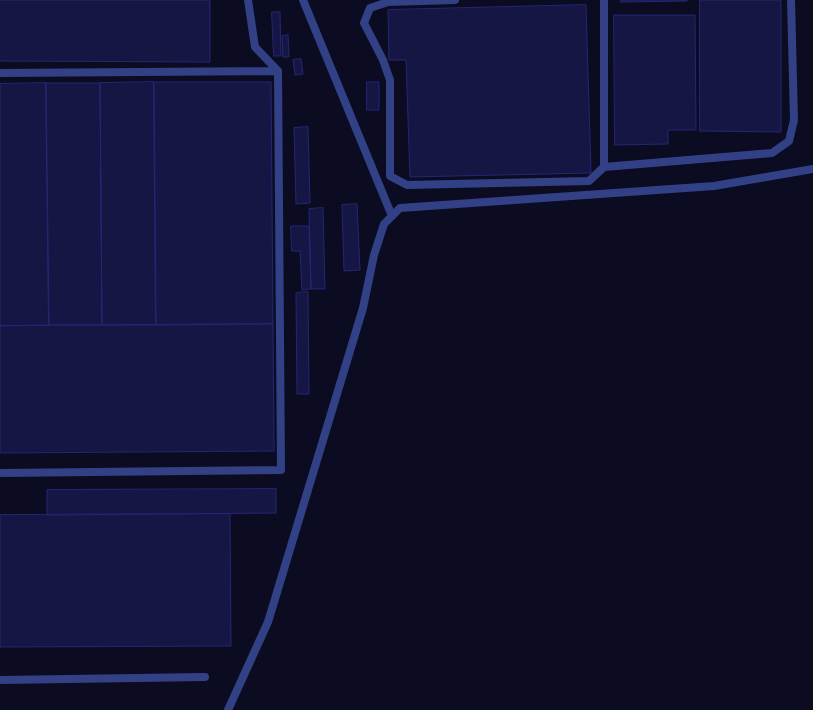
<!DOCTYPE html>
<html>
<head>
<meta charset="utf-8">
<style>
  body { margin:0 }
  canvas { display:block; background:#0b0c22 }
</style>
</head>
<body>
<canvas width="813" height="710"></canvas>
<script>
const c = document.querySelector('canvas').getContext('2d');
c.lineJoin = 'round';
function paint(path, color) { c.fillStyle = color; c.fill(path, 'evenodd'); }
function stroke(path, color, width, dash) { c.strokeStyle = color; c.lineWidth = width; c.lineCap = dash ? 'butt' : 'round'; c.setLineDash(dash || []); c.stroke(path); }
const building = new Path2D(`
  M0,0H210V62L0,61Z
  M621,0H687V1L621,2Z
  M700,0H781V132L700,131Z
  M586,5L591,173L410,177L406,60H389L388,10Z
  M272,12H280L281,56H274Z
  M614,15H695L696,130H668V144L615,145Z
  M288,35L289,57H283L282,36Z
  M301,59L303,74L295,75L293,60Z
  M154,82H271L273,324L156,325Z
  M154,82L156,325H102L100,83Z
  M367,82H379V110H367Z
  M46,83H100L102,325H49Z
  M46,83L49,325L0,326V84Z
  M308,127L310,203L296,204L294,128Z
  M357,204L360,270L344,271L342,205Z
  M323,208L325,289H311L309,209Z
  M291,226H309L311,289L302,290L300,251H292Z
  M308,292L309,394H297L296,293Z
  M273,324L274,451L0,453V326Z
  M276,489V513L47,515V490Z
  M230,514L231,646L0,647V515Z`);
paint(building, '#161645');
stroke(building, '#252673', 1);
stroke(new Path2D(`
  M303,0L392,216
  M455,0L388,2L370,8L364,23L383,60L390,80V176L407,185L589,181L604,167
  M604,0V167L772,153L789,141L794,120L791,0
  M0,73L278,71
  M0,473L281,470L278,71L255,47L248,0
  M0,680L205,677
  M228,710L268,622L363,308L374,255L384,224L400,208L714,186L813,169`), '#324086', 8);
</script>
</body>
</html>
